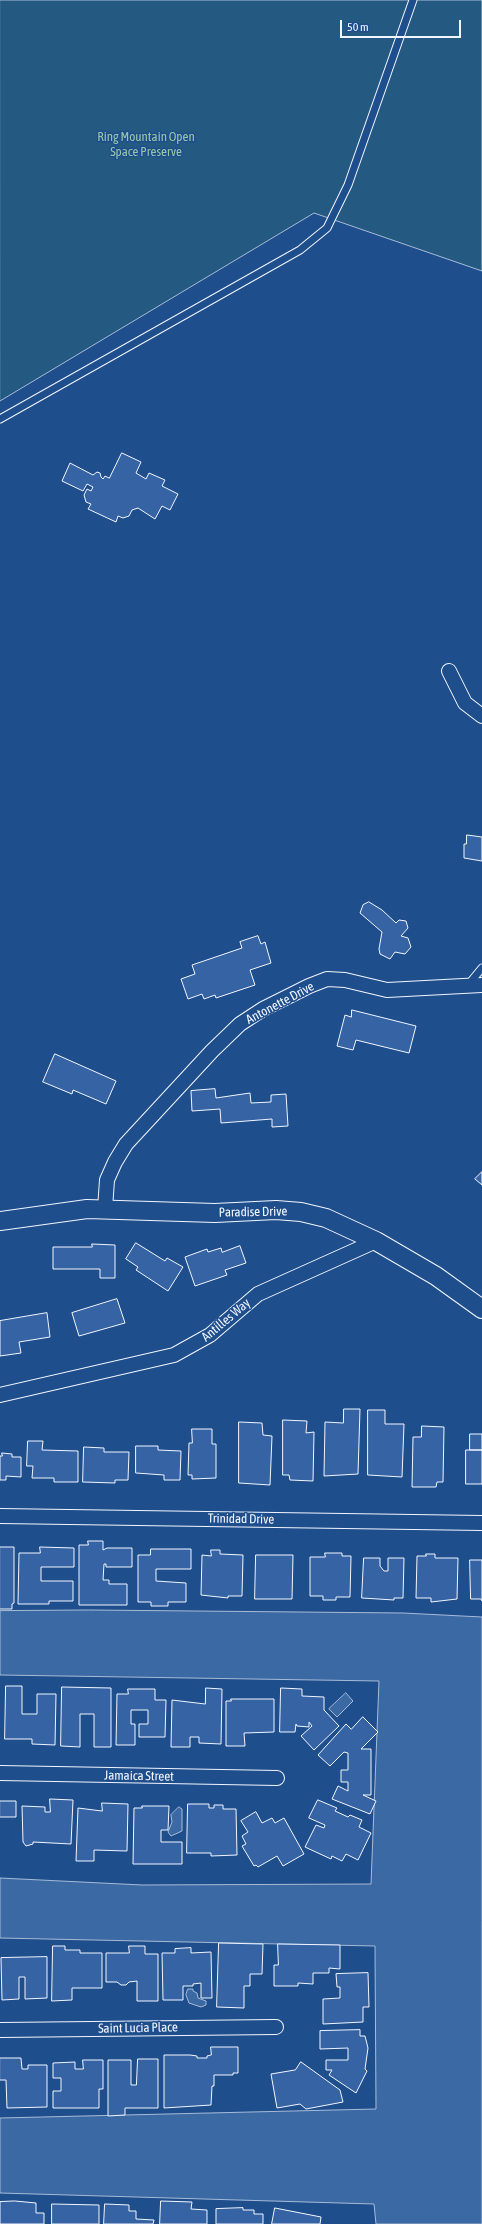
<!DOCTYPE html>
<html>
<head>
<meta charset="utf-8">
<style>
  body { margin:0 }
  #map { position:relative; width:482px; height:2224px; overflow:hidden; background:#1f4e8c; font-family:"Asap Condensed",sans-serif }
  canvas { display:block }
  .scale { position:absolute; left:340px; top:20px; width:121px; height:18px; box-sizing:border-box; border:2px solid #f2f6ff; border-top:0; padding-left:5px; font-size:12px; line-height:14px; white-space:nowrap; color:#f2f6ff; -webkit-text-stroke:3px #1f4e8c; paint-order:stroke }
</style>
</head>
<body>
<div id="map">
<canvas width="482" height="2224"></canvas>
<div class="scale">50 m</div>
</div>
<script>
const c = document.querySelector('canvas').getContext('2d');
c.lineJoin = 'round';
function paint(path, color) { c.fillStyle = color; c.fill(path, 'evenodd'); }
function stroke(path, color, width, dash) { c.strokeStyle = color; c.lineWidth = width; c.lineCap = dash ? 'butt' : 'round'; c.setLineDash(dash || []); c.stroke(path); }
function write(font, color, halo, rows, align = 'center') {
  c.font = font + ' "Asap Condensed",sans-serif'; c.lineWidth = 3; c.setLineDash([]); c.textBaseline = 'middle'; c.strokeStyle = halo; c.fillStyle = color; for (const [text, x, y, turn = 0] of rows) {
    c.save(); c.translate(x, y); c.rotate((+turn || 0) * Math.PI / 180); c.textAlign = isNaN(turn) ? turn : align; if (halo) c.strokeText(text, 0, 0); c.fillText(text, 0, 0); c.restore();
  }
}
const green = new Path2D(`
  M0,0H482V271L314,213L0,401Z`);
paint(green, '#245a82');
stroke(green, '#a8bbd7', 1);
const water = new Path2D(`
  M89,1610L403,1613L482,1617V2224H376L374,2204L0,2193V2118L376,2109L375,1946L0,1938V1878L142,1885L371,1884L379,1681L0,1675V1611Z
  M346,1693L353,1701L337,1717L329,1709Z
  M179,1807L182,1809V1831L171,1836L168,1832L172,1822L171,1815Z
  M188,1989H193V1991L197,1993L198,1998L206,2001V2005L201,2007L189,2003L186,1995Z`);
paint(water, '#3b69a3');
stroke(water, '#a8bbd7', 1);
const building = new Path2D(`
  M122,453L141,462L136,473L146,479L149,473L165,480L162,486L178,494L170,510L162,506L155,519L138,508L132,510L129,516L123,518L118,516L116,522L88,509L91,504L86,502L84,495L87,489L91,491L93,487L87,484L83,491L62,481L70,463L93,475L97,472L100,473L101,477L103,479L105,476L109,478Z
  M467,835L482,837V861L464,858V844H466Z
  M369,902L382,910L396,923L399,920L406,921L408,928L401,936L408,938L411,947L405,954L395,952L390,959L380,954L379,949L382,932L360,913L363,905Z
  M258,936L261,944L265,942L271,963L250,970L255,985L216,998L215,995L204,999L202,994L188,999L181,979L195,974L192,965L242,948L240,942Z
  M352,1010L416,1026L409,1053L356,1040L353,1050L337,1046L345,1015L351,1017Z
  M55,1054L116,1081L106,1104L73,1090L72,1094L43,1082Z
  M215,1089L216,1098L250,1093L251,1103L271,1102V1095L286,1094L288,1126L272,1127V1119L221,1123L220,1109L192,1111L191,1091Z
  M482,1172V1185L475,1179Z
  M136,1243L165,1261L167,1258L183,1267L168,1291L136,1270L138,1267L126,1259Z
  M92,1244L115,1245V1278H100V1269H53V1247H92Z
  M240,1246L246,1263L225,1270L227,1275L195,1286L185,1257L207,1249L208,1252L221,1248L222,1252Z
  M117,1299L125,1323L79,1336L72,1313Z
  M47,1313L50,1337L19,1342L21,1353L0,1356V1321Z
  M344,1409H360L358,1474L324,1476L325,1422L343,1423Z
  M368,1410H385V1424H404L402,1477L368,1475Z
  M283,1420L307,1421L306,1433L314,1432L313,1481L290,1480L289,1475H283Z
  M239,1422L262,1423L263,1435L272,1436L270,1485L239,1483Z
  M422,1426L444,1427L443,1482H437L436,1487H412L413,1437H421Z
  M192,1429H212V1444H216V1478L192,1479V1475H188L189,1443H192Z
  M470,1434H482V1450H470Z
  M28,1441H43L42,1450L78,1451V1482H54V1478H32L33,1466H27Z
  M136,1446H158V1450L181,1451L180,1480H164V1475L136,1473Z
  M84,1447L104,1448V1452H129L128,1480H115V1483L83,1482Z
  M466,1450H482V1484H466Z
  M2,1453L12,1454V1457H21V1477L6,1476V1480H0V1456H2Z
  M88,1541H103V1550L107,1548H132V1567H106V1564H104L103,1580H109V1584H127V1605H79V1545H88Z
  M0,1547H14V1603L12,1604V1609H0Z
  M40,1547L74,1548V1567H41V1581H73V1601H49V1604H18L19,1553H40Z
  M151,1549H191V1569H156V1581L186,1583V1602H168V1606H151V1602H138V1555H150Z
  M211,1550H220V1554L243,1555L242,1596H228V1598L201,1595L202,1555L211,1556Z
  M325,1553H342V1556H351L350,1597H336V1600H323V1596H310V1557H325Z
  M426,1554H435V1558H458L457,1599L431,1602V1598H416L417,1556H426Z
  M256,1555H293L292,1599H255Z
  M364,1558H380V1566L384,1571H388V1558H404L403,1598H394V1600L362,1598Z
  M470,1560H482V1601L481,1599H471Z
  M6,1686H22V1714H37V1694H56L55,1745L32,1744V1739H5Z
  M62,1687L111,1688V1747H94V1714H80V1747L61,1746Z
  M206,1688L222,1689L221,1744L199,1743V1737H190V1747H171L172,1700L205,1704Z
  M281,1688L302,1689V1696L324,1697V1710L339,1726L314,1750L301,1736L312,1726L309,1722V1727L297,1726L296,1724L295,1732H280Z
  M128,1689H155V1700H166L165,1737H139V1724H148V1710H131V1724H135V1745H116L117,1694H128Z
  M231,1699H274V1732L244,1733L245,1746H226V1701H231Z
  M363,1717L378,1732L361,1749H371V1795H363L376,1801L370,1814L332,1799L338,1786L348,1791V1782H341V1770H348V1753L344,1752L330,1766L318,1755L346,1724L351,1729Z
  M50,1799L73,1800L71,1844L33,1842V1844L26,1846L23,1842L22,1806L45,1807V1812H50Z
  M318,1800L337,1808L335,1811L348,1817L350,1815L362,1820L359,1827L371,1833L358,1860L346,1854L342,1861L332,1856L331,1859L305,1847L316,1825L324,1828L325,1825L309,1818Z
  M0,1801H16V1817H0Z
  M102,1803L128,1804L127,1851L94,1850V1861H76L78,1808L102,1811Z
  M188,1804H209V1808H214V1805H223V1809H236L237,1855L211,1856V1853H187Z
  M142,1806H169L168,1830H161V1842H182V1864H133L134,1808H142Z
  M256,1812L262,1823L272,1818L275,1823L284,1818L304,1854L283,1866L277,1856L258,1867L256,1865L254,1866L242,1846L246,1844L242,1836L248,1832L241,1821Z
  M219,1943L263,1944L262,1974H250V1986H244V2008L217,2007Z
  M278,1944L340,1945V1969L329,1968V1973H313V1984L298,1983V1986H274V1965H278Z
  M53,1946H65V1950H80V1953H102V1988H72V2000L52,2001Z
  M129,1946H145V1954H158V2001H137V1981L129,1982L126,1985H121L117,1982H106V1953H129Z
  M191,1948V1953L211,1952L212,1998H201V1983L193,1984V1986H183V2000H163L162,1953H175V1949Z
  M47,1957V1998L25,1999V1977H19V1999L2,2000L1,1958Z
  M368,1973L369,2007H363V2022L323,2024V1999L340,1998V1987H337L336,1974Z
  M360,2030V2036H365L368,2048L365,2069L367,2071L356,2093L329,2075L332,2070H326V2060H348V2048L320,2049V2031Z
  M211,2047H238V2073H233V2075H214V2086H212L211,2105L164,2108V2055H190L197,2056V2058H207V2056L211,2055Z
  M0,2058H21L22,2069H28V2065H47V2107L7,2108L6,2080H0Z
  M138,2059H158V2108H125V2115L108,2116V2060H131V2085H136Z
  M83,2060H103V2089H99V2108H53V2091H61V2078H53V2063L75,2062V2069H83Z
  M301,2062L340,2090L343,2102L306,2109L300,2104L277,2108L271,2074L295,2070Z
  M15,2201L36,2203V2213H44V2224H0V2202Z
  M161,2201L192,2202L191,2209L207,2210V2224H160Z
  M52,2204L99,2205V2224H52Z
  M105,2204L129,2205V2211H136V2219L154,2220L153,2224H104Z
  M243,2208V2210H254V2214H263V2224H216V2209Z
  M275,2208L321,2217L320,2224H272Z`);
paint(building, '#3563a3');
stroke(building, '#f2f6ff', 1);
const service = new Path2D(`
  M0,419L300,250L327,228L348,185L413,0
  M468,985L482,968`);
const minor = new Path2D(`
  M449,671L465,703L482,716
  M105,1209L107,1180L115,1162L126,1144L212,1051L240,1024L263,1009L309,986L327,979L345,980L387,990L482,985
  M0,1395L174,1355L210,1335L258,1294L376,1241
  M0,1516L482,1523
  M0,1773L277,1778
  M0,2030L276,2027`);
const tertiary = new Path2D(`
  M0,1221L87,1209L215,1213L276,1210L301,1212L326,1218L376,1241L436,1276L482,1309`);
stroke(service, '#f2f6ff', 9);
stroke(minor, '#f2f6ff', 16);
stroke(tertiary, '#f2f6ff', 20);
stroke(service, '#1f4e8c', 7);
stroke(minor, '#1f4e8c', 14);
stroke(tertiary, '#1f4e8c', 18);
write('13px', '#97c8a6', '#1f4e8c', [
  ["Ring Mountain Open",146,137],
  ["Space Preserve",146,152]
]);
write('13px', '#f2f6ff', '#1f4e8c', [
  ["Antonette Drive",280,1003,-28],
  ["Paradise Drive",253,1212,-1],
  ["Antilles Way",226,1320,-40],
  ["Trinidad Drive",241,1519,1],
  ["Jamaica Street",139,1776,1],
  ["Saint Lucia Place",138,2028,-1]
]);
</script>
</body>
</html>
